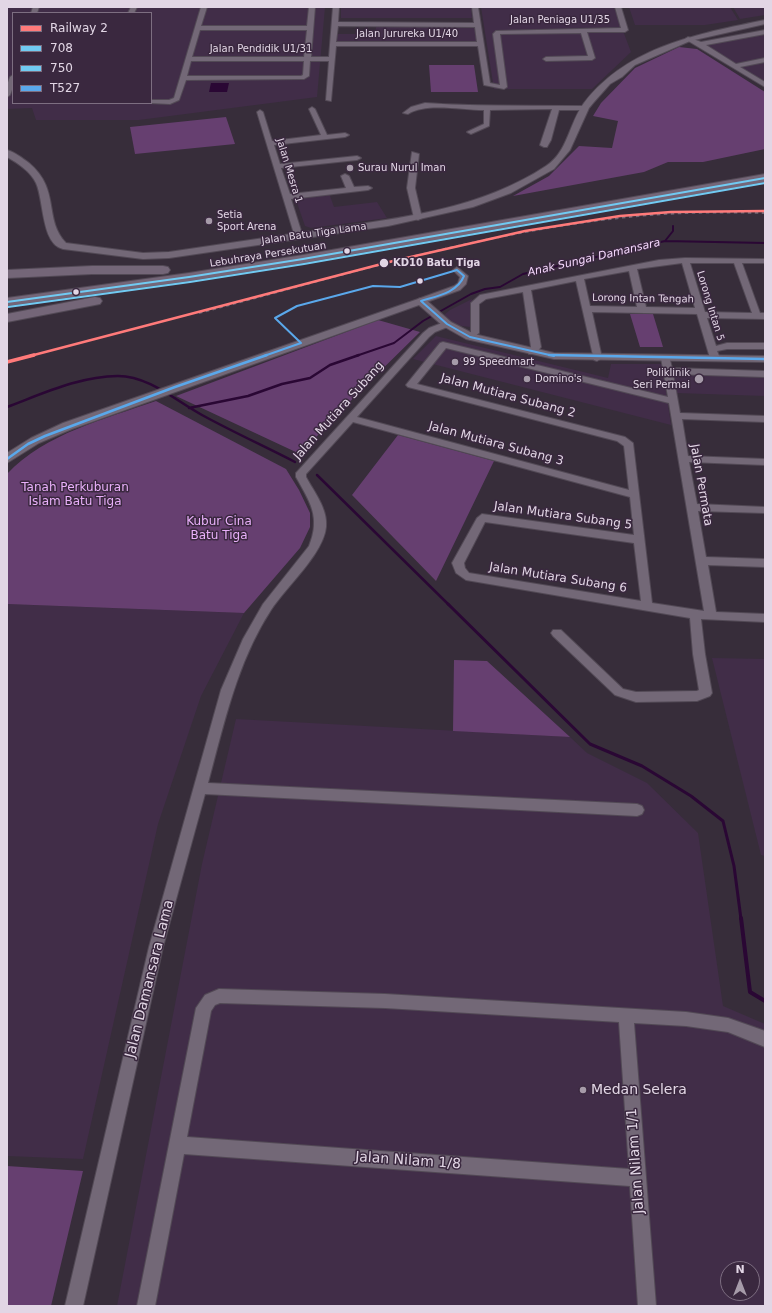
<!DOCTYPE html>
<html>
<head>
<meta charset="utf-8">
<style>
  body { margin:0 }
  #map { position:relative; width:772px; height:1313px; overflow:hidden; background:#372d3a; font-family:"DejaVu Sans",sans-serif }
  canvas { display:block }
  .frame { position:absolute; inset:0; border:8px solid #e2d6e5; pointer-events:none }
  .legend { position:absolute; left:12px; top:12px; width:140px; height:92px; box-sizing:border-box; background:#3a283f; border:1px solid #7d6e81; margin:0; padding:5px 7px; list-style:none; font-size:12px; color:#e2d6e5 }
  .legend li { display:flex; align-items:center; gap:8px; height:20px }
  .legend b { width:20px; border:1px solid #7d6e81 }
  .north { position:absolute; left:720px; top:1261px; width:40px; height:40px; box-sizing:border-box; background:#3a283f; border:1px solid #7d6e81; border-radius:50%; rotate:0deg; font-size:11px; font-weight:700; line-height:16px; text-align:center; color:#e2d6e5 }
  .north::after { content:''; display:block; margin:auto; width:14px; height:18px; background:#a69ba9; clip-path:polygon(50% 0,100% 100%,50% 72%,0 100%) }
</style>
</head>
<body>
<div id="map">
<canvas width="772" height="1313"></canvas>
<div class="frame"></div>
<ul class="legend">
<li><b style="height:5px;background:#ff7a7a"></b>Railway 2</li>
<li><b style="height:5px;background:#71caf2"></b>708</li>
<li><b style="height:5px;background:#71caf2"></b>750</li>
<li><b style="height:5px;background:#5aa8eb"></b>T527</li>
</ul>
<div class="north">N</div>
</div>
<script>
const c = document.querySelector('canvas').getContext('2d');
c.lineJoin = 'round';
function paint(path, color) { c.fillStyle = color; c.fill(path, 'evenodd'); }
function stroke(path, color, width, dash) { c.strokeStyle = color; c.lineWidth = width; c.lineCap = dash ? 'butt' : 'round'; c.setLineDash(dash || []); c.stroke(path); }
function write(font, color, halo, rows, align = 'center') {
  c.font = font + ' "DejaVu Sans",sans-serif'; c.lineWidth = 3; c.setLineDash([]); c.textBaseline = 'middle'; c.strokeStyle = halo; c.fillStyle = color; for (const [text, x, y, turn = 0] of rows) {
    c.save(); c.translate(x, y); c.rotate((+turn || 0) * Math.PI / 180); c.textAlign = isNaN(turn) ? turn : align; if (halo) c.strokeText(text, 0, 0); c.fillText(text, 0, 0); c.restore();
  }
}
paint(new Path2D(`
  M7,7H325L317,97L139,120H36L32,108L7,109ZM13,13H151V103H13Z
  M341,7H471L472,18H341Z
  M481,7H614L631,52L592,89H494Z
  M629,7H730L738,20L705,25H635Z
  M733,7H765V15L740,19Z
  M376,25H474L477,43H336L337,34H376Z
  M765,34V83L706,47L708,44Z
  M329,193L334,207L377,202L387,218L311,228L305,226L295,197Z
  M472,299L470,327L454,325L444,315L450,310Z
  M436,336L608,378L611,364H662L671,425L413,359Z
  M672,373L765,375V396L676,393Z
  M7,604L244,613L201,696L158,824L83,1159L7,1156Z
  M712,658L765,659V856L761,855Z
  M236,719L570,737L587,753L647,783L698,833L723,1006L765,1024V1306H117L202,864ZM728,1269H752V1293H728Z`), '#412d48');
paint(new Path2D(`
  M679,47L697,49L765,92V149L703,162H668L644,172L513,196L549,176L579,146L612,148L618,121L593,116L601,103L635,68Z
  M429,65H474L478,92H431Z
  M226,117L235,144L135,154L130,127Z
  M630,314H653L663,347H640Z
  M378,320L420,332L361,390L300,454L176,396Z
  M156,401L286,469L299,490L310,513V527L300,548L244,613L7,604V474C46,433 105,419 156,401Z
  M398,435L494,461L436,581L352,495Z
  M454,660L487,661L570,737L453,731Z
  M7,1166L83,1171L51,1306H7Z`), '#663f70');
paint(new Path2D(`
  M211,83H229L227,92H209Z`), '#2a0734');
stroke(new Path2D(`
  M665,241L673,231V226
  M356,356L394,343L423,321L471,294L485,289L500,287L523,274L665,241L765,243`), '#2a0734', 2);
stroke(new Path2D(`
  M7,407C42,394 80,376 118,376C149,376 176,401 202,415C233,432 264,446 295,462
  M189,408L248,396L282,384L310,378L330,365L359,355
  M317,475L449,605`), '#2a0734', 2.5);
stroke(new Path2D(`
  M448,604L590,744L642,766L691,796L723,821L734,866L741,919`), '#2a0734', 3);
stroke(new Path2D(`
  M741,918L750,992L765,1001`), '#2a0734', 4);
const minor = new Path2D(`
  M33,7H39L37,13H31Z
  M131,7H137L134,13H128Z
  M201,7H207L201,26H307L309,7H315L311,57H329L333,7H339L338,22L474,23L472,7H478L490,83L500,85L493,34L496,31L621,28L615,7H621L628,30L625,32H587L595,58L592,60L546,61L543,59L546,57L588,56L581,33L500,34L507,87L504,89L484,85L478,46H336L331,101L326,100L329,61H310L309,76L304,79L186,80L179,100L170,104L149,103H151V100H169L174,98ZM338,26L475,27L477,42H336ZM200,30H307L304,57H192ZM191,61H304L303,75L301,76H187Z
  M765,30V34L706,45L736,64L765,58V62L740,67L765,82V87L685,39L688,37L701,42Z
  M13,75V87L10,95L7,97V85L10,77Z
  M425,103C478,107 532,105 585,106L588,108L585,110H559L551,140L547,147H544L540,145L552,109L490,110L489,126L471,134L467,132L469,131L484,124V110C461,110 426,102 408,114L403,113L411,107Z
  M312,107L315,109L327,135L345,133L349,135L345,137L274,145L280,164L357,156L361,158L357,160L281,168L290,194L346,188L341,176L345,174L349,176L354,187L368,186L372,188L368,190L291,199L303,237L299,239L295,237L257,112L260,110L263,112L272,141L321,135L309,109Z
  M412,152L419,154L415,188L422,218L418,220L414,218L407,188Z
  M685,258L765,259V263H742L760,313H765V319L707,318L716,346L727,343H765V349H727L717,351L720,358L715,361L710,358L697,314L592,312L602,358L597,361L594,360L576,281L531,290L541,347L535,354H529L527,352L531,347L523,292L486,299L479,304V333L470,340L466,337L471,332V303L480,295L659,260ZM682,263L695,308L646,307L637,269ZM690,263H734L752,313L705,312ZM629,271L637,307L590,306L584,279Z
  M457,267L468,276L466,284L460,290L424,303H418V299L454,286L458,283L460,277L453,270Z
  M447,321L451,324L450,326L435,332L429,337L357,417L629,490L624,446L617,441L408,387L406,385L440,343L443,342L668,397L661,358L663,356H669L672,368L765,371V377L673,374L680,413L765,416V422L682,419L688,456L765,459V465L689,462L697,504L765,507V513L698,511L706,557L765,559V567L708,565L716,612L765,614V622L701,619L705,654L712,693L710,696L697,701L636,702L615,695L553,636L551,633L553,630H561L623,689L636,692L697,691L699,690L693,654L690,618L466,580L456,573L452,563L477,518L482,514L634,535L630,497L353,422L306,474V477C314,492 328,509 326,527C324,553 286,587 271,610C237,662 224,724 208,783L637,804L642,806L644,810L642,814L637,816L205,794L163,947L83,1306H65L149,947L221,690L243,639L263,604L309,546C321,517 310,502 296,477V473L423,333L429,328ZM446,348L669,403L704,611L652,603L633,443L625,437L417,384ZM485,522L634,543L641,601L469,573L465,568L464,563Z
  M219,989L385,994L686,1012L728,1018L765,1031V1047L728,1032L686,1026L634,1023L656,1306H638L630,1186L184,1154L155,1306H137L196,1008L205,995ZM220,1003L385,1008L619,1022L629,1169L187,1137L211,1011L215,1005Z`);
const tertiary = new Path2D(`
  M765,20V24L690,41L635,65L622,77L610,84L594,102L589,108L570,150L554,169L511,193L473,207L388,226L169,258L143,259L63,249C41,244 44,200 36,183C31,172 18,163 7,157V150C15,152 22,158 29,163C61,190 43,219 66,243L143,253L169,252C221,244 273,237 325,229C401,218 481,209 546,166C568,152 569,123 584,103C628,46 698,34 765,20Z
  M421,298L425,299L451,322L474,334L554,353L765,356V362L554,359L466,339L443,326L419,305L72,429L39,443L7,463V453L31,438L63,423Z`);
const trunk = new Path2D(`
  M765,174V182L303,263L189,281L7,306V298L189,273L303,255Z
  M92,266H163L168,267L170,270L168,273L163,274H92L7,278V270Z
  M95,297L100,298L102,301L100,304L7,322V314Z`);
stroke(minor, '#524955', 2);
stroke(tertiary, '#524955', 2);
stroke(trunk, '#524955', 2);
paint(minor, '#736877');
paint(tertiary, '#736877');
paint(trunk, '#746678');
stroke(new Path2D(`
  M199,313C344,275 489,230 638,216C680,212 723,212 765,213`), '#726875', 2, [3.5, 3.5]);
stroke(new Path2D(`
  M7,302L189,277L303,259L765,178`), '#71caf2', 2);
stroke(new Path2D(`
  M8,307L190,282L304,264L765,183`), '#71caf2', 2);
stroke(new Path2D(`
  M421,301L447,324L470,337L554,356
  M264,356L301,343L275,318L297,306L373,286L400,287L457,270L464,276C457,293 437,296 421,301`), '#5aa8eb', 2);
stroke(new Path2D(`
  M549,355L765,359
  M7,459L28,444L45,436L175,387L267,355`), '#5aa8eb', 2.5);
stroke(new Path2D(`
  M30,356L393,261L525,231L620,216L671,212L765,211`), '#ff7a7a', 2.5);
stroke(new Path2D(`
  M7,362L34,355`), '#ff7a7a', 3.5);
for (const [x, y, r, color] of [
  [350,168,4,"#a69ba9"],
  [209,221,4,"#a69ba9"],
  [347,251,3.5,"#e2d6e5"],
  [384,263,5,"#e2d6e5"],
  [420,281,3.5,"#e2d6e5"],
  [76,292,3.5,"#e2d6e5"],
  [455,362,4,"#a69ba9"],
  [527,379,4,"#a69ba9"],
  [699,379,5,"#a69ba9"],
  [583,1090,4,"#a69ba9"]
]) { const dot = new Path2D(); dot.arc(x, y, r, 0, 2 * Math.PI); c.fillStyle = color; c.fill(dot); stroke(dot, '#3a283f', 1.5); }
write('10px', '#e2d6e5', '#3a283f', [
  ["Jalan Peniaga U1/35",560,20],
  ["Jalan Jurureka U1/40",407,34],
  ["Jalan Pendidik U1/31",261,49],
  ["Jalan Mesra 1",289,171,73],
  ["Jalan Batu Tiga Lama",314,234,-8],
  ["Lebuhraya Persekutuan",268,255,-9],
  ["Lorong Intan Tengah",643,299,1],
  ["Lorong Intan 5",710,306,73]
]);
write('10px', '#e2d6e5', '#3a283f', [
  ["Surau Nurul Iman",358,168],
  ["Setia",217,215],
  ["Sport Arena",217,227],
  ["99 Speedmart",463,362],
  ["Poliklinik",690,373,"right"],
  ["Seri Permai",690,385,"right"],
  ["Domino's",535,379]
], 'left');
write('bold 10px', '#e2d6e5', '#3a283f', [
  ["KD10 Batu Tiga",393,263]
], 'left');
write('italic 11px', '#f5d8fd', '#3a283f', [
  ["Anak Sungai Damansara",594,258,-13]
]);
write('12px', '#e2d6e5', '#3a283f', [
  ["Jalan Mutiara Subang 2",508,396,15],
  ["Jalan Mutiara Subang",339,411,-48],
  ["Jalan Mutiara Subang 3",496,444,15],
  ["Jalan Permata",701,485,80],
  ["Jalan Mutiara Subang 5",563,516,8],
  ["Jalan Mutiara Subang 6",558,578,9]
]);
write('12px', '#e9b0fa', '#3a283f', [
  ["Tanah Perkuburan",75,488],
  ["Islam Batu Tiga",75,502],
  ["Kubur Cina",219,522],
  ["Batu Tiga",219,536]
]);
write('14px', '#e2d6e5', '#3a283f', [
  ["Jalan Damansara Lama",150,979,-76],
  ["Jalan Nilam 1/8",408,1161,4],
  ["Jalan Nilam 1/1",636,1161,-94]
]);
write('14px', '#e2d6e5', '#3a283f', [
  ["Medan Selera",591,1090]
], 'left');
</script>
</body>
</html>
